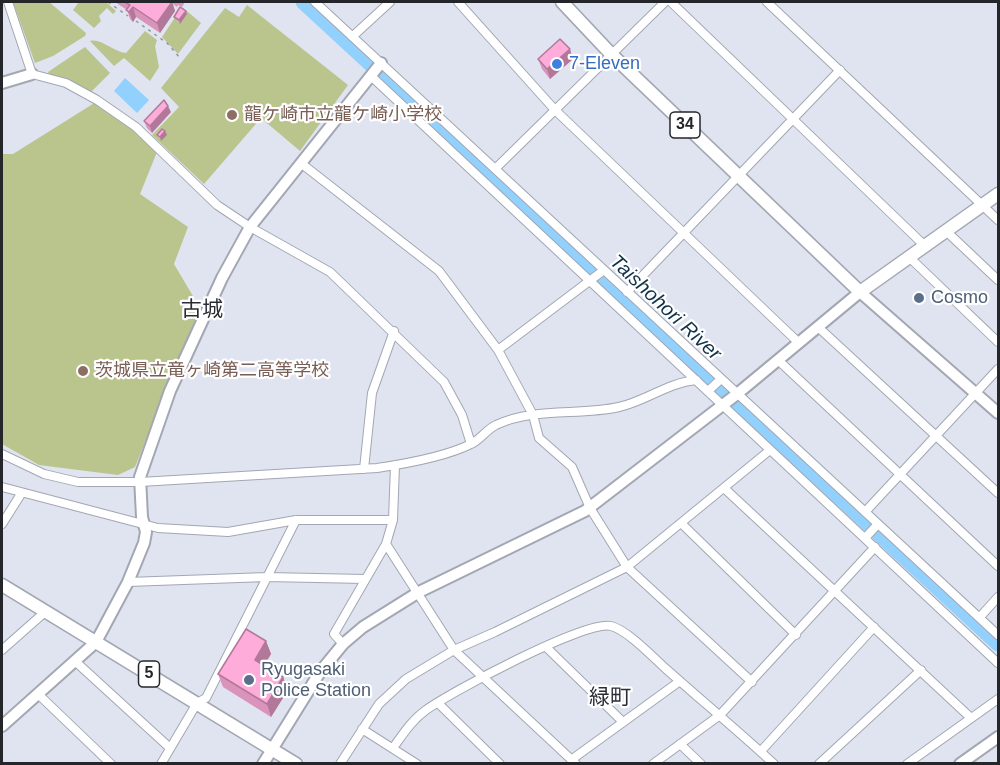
<!DOCTYPE html>
<html>
<head>
<meta charset="utf-8">
<style>
  body { margin:0 }
  #map { position:relative; width:1000px; height:765px; overflow:hidden; background:#dfe4f0; font-family:Arial,sans-serif }
  canvas { display:block }
  .frame { position:absolute; inset:0; border:3px solid #24262a; pointer-events:none }
</style>
</head>
<body>
<div id="map">
<canvas width="1000" height="765"></canvas>
<div class="frame"></div>
</div>
<script>
const c = document.querySelector('canvas').getContext('2d');
c.lineJoin = 'round';
function paint(path, color) { c.fillStyle = color; c.fill(path, 'evenodd'); }
function stroke(path, color, width, dash) { c.strokeStyle = color; c.lineWidth = width; c.lineCap = dash ? 'butt' : 'round'; c.setLineDash(dash || []); c.stroke(path); }
function write(font, color, halo, rows, align = 'center') {
  c.font = font + ' Arial,"Noto Sans JP",sans-serif'; c.lineWidth = 4.5; c.setLineDash([]); c.textBaseline = 'middle'; c.strokeStyle = halo; c.fillStyle = color; for (const [text, x, y, turn = 0] of rows) {
    c.save(); c.translate(x, y); c.rotate((+turn || 0) * Math.PI / 180); c.textAlign = isNaN(turn) ? turn : align; if (halo) c.strokeText(text, 0, 0); c.fillText(text, 0, 0); c.restore();
  }
}
paint(new Path2D(`
  M13,2H49L86,33L85,36L53,56L35,63Z
  M79,2H106L116,11L113,14L107,8L99,16L101,21L94,28L73,10Z
  M247,5L348,85L300,151L261,118L204,184L152,135L179,107L161,88L225,8L239,17Z
  M182,7L201,23L178,54L162,37Z
  M145,31L157,40L155,46L159,67L150,81L124,58L114,66L90,41C101,38 113,52 126,53Z
  M85,47L110,73L91,92L58,76H49L48,72Z
  M96,102L137,131L157,152L140,194L188,227L174,264L200,308L135,467L118,475L39,465L2,444V154H13Z`), '#bac48d');
paint(new Path2D(`
  M125,78L149,100L137,113L114,91Z`), '#92d0fd');
stroke(new Path2D(`
  M303,2L998,644`), '#92d0fd', 15);
const street = new Path2D(`
  M8,2L32,74L66,83L97,100L136,127L217,205L250,227L330,272L444,382L462,415L471,444
  M315,2L998,635
  M458,2L555,110L799,343
  M671,2L925,246
  M767,2L998,220
  M353,36L390,2
  M371,76L998,663
  M302,164L439,271L498,350L533,415L539,438L572,467L590,508L627,567L752,682
  M495,169L665,2
  M946,231L998,280
  M909,257L998,342
  M627,292L840,70
  M818,327L998,493
  M498,350L604,270
  M778,360L998,566
  M708,391L721,379
  M2,454L44,474L78,482H140L377,468C404,464 447,456 471,444C480,440 487,429 496,425C534,407 579,416 619,407C646,401 667,383 696,380
  M364,469L372,393L394,331
  M2,487L158,528L228,532L296,520H393
  M724,488L971,718
  M865,512L998,369
  M681,523L796,635
  M2,524L21,494
  M865,538L878,524
  M386,544L454,650L576,764
  M128,582L267,577L365,579
  M980,617L998,597
  M343,644L334,634L386,544L393,520L395,465
  M546,647L623,722
  M2,650L45,612
  M76,662L170,748
  M38,694L111,764
  M438,703L500,764
  M362,729L417,764
  M680,744L701,764
  M393,748C403,734 412,720 426,710C451,692 585,620 611,626C627,630 652,656 665,668C701,700 738,731 774,764
  M761,751L874,627
  M571,760L680,681
  M161,764L197,703L206,698L296,520
  M340,764L379,704L406,679L454,650L495,632L627,567L770,450
  M653,764L720,715L875,547
  M819,764L921,670
  M907,764L998,699`);
const secondary = new Path2D(`
  M2,83L32,74
  M2,726L96,642L128,582L144,543L146,532L142,517L140,477L170,391L222,278L250,227L381,63
  M263,764L320,672L343,644L363,627L419,592L585,511L737,394L860,292L998,413
  M960,764L998,737`);
const primary = new Path2D(`
  M562,2L611,54L860,292L998,194
  M2,585L296,764`);
stroke(street, '#a2a7b2', 10);
stroke(secondary, '#a2a7b2', 14);
stroke(primary, '#a2a7b2', 15);
stroke(new Path2D(`
  M108,2L128,16
  M136,21L167,43L180,58`), '#9397a0', 1.5, [3, 4.5]);
stroke(street, '#fff', 8);
stroke(secondary, '#fff', 10);
stroke(primary, '#fff', 12);
paint(new Path2D(`
  M115,2H185L182,7L178,5L177,7L173,4L175,11L160,33L136,17L133,22L130,19L127,10Z
  M538,59H573L550,79L542,69Z
  M171,112L152,133L147,128L144,121Z
  M266,641L271,654L264,666L283,677L288,690L271,717L223,687L218,674Z`), '#da94bb');
paint(new Path2D(`
  M172,2L175,11L160,33L157,23Z
  M133,7L136,17L133,22L129,12Z
  M186,11L187,14L180,24L179,20Z
  M570,49L573,59L550,79L547,69Z
  M168,106L171,112L152,133L150,126Z
  M165,131L167,135L161,141L160,137Z
  M266,641L271,654L259,673L255,660Z
  M283,677L288,690L271,717L267,704Z`), '#b27899');
const building = new Path2D(`
  M125,2H172L157,23L133,7L129,12L126,10L130,5Z
  M180,7L186,11L179,20L174,17Z
  M560,39L570,49L547,69L538,59Z
  M164,100L168,106L150,126L144,121Z
  M162,129L165,131L160,137L157,135Z
  M246,629L266,641L255,660L283,677L267,704L218,674Z`);
paint(building, '#feacda');
stroke(building, '#b27899', 1.5);
for (const [x, y, r, color] of [
  [557,64,6,"#3f7fe0"],
  [232,115,6,"#8d6e63"],
  [919,298,6,"#5c6f8a"],
  [83,371,6,"#8d6e63"],
  [249,680,6,"#5c6f8a"]
]) { const dot = new Path2D(); dot.arc(x, y, r, 0, 2 * Math.PI); c.fillStyle = color; c.fill(dot); stroke(dot, '#fff', 2); }
for (const [x, y, w] of [
  [685,125,30],
  [149,674,21]
]) { const box = new Path2D(); box.roundRect(x - w / 2, y - 13, w, 26, 4.5); c.fillStyle = '#fff'; c.fill(box); stroke(box, '#24262a', 1.5); }
write('bold 16px', '#24262a', null, [
  ["34",685,125],
  ["5",149,674]
]);
write('18px', '#366cbe', '#fff', [
  ["7-Eleven",569,64]
], 'left');
write('18px', '#785e54', '#fff', [
  ["龍ケ崎市立龍ケ崎小学校",244,115],
  ["茨城県立竜ヶ崎第二高等学校",95,371]
], 'left');
write('18px', '#4e5e75', '#fff', [
  ["Cosmo",931,298],
  ["Ryugasaki",261,670],
  ["Police Station",261,691]
], 'left');
write('italic 20px', '#11334a', '#fff', [
  ["Taishohori River",665,308,43]
]);
write('21px', '#282c34', '#fff', [
  ["古城",202,310],
  ["緑町",610,698]
]);
</script>
</body>
</html>
